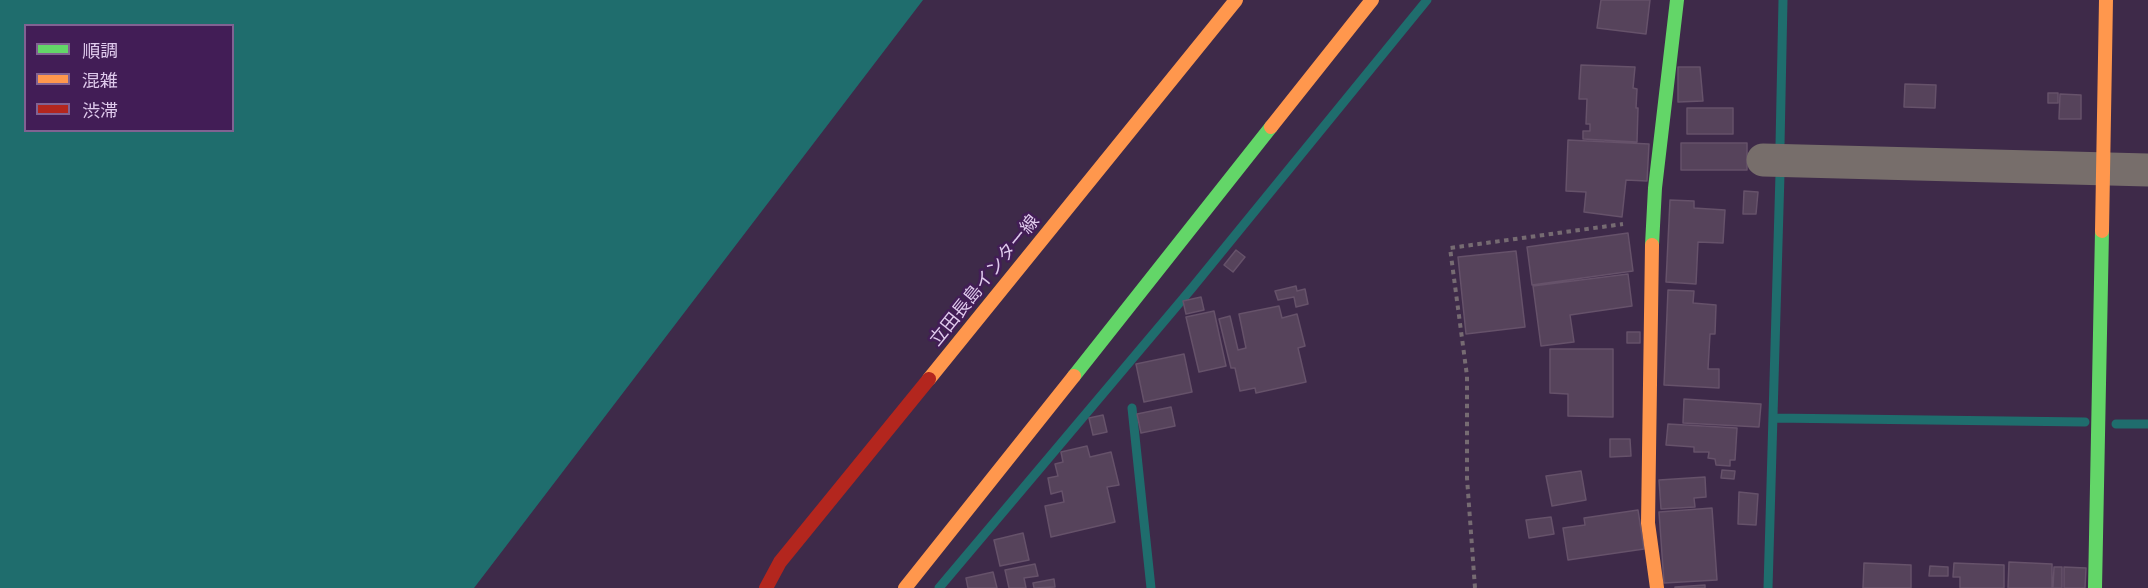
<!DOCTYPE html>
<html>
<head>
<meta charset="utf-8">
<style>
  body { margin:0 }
  #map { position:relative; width:2148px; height:588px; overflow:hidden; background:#3e2a49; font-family:"Space Grotesk","Noto Sans JP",sans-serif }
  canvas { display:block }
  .legend { position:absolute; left:24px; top:24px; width:210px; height:108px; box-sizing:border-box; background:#421d56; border:2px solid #816292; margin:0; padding:8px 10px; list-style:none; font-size:18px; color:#dfcaec }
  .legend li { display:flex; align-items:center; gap:12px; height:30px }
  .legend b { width:30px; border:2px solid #816292 }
</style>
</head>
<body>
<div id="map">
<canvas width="2148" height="588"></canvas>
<ul class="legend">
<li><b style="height:8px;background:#63d668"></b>順調</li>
<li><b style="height:8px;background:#ff974d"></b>混雑</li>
<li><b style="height:8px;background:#b3261e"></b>渋滞</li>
</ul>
</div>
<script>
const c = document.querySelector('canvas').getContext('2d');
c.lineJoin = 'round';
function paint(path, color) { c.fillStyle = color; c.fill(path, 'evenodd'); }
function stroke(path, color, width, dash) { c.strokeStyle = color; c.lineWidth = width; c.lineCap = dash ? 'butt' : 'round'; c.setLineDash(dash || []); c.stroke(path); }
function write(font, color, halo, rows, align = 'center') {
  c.font = font + ' "Space Grotesk","Noto Sans JP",sans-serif'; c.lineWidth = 5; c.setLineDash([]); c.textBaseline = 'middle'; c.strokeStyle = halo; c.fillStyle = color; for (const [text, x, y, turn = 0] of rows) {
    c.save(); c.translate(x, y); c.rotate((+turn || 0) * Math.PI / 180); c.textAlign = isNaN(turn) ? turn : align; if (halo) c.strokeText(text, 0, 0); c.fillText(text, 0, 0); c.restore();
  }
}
paint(new Path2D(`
  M0,0H923L474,588H0ZM26,26H232V130H26Z`), '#1f6d6d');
stroke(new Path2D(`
  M1780,145L1783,0
  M1132,408L1151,588
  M1773,418L2085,422
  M2116,424H2148
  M939,588L1192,288L1427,0
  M1768,588L1780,174`), '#1f6d6d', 9);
const building = new Path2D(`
  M1601,0H1650L1646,34L1597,28Z
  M1581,65L1635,67L1633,88L1637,89L1636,108H1638L1637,142L1583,139V131H1590V124H1586L1587,99H1579Z
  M1678,67H1700L1703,101L1678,102Z
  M1905,84L1936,85L1935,108L1904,107Z
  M2048,93H2058V103H2048Z
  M2060,94L2081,95V119H2059Z
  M1687,108H1733V134H1687Z
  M1568,140L1649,144L1647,181L1626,180L1622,217L1584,212L1586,192L1566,191Z
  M1681,143H1747V170H1681Z
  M1744,191L1758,192L1756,214H1743Z
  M1670,200L1694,201V208L1725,210L1723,243L1698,242L1696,284L1666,282Z
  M1628,233L1633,271L1532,285L1527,247Z
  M1236,250L1245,257L1233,272L1224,265Z
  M1516,251L1525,327L1466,334L1458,257Z
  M1628,274L1632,306L1570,315L1574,342L1541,346L1533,286Z
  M1296,286L1297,291L1305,289L1308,304L1296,307L1294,297L1278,300L1275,291Z
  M1668,290L1694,291L1693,303L1716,305L1715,334H1710L1708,369H1719V388L1664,385Z
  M1201,297L1204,310L1186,314L1183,301Z
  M1279,306L1282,318L1297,314L1305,346L1298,348L1306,382L1256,393L1255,388L1240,391L1235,368H1231L1219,319L1230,316L1238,350L1246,348L1239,314Z
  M1214,311L1226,366L1199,372L1186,317Z
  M1627,332H1640V343H1627Z
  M1550,349H1613V417L1568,416V394L1550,393Z
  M1184,354L1192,392L1144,402L1136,364Z
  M1684,399L1761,404L1759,427L1683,423Z
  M1171,407L1175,426L1141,433L1137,414Z
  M1103,415L1107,432L1093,435L1089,418Z
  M1668,424L1737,428L1735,460H1730V466L1716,465L1715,459L1708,458L1709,452H1694V447L1666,445Z
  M1610,439H1630L1631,456L1610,457Z
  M1087,446L1090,457L1111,452L1119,485L1107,487L1115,522L1051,537L1045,506L1064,502L1062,491L1051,494L1048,478L1058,476L1055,464L1063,462L1061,452Z
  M1722,470L1735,471L1734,479L1721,478Z
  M1581,471L1586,500L1552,506L1546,476Z
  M1705,477L1706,497L1694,498L1695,507L1661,509L1659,480Z
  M1739,492L1758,494L1756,525L1738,524Z
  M1712,508L1717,580L1664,583L1659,512Z
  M1638,510L1644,549L1568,560L1563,528L1585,525L1584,518Z
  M1551,517L1554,534L1529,538L1526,520Z
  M1023,533L1029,560L1000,566L994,540Z
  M2009,562L2052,564V588H2008Z
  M1864,563L1911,565V588H1863Z
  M1954,563L2004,565V588H1960V577H1953Z
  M1035,564L1038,576L1024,578L1026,588H1009L1005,570Z
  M1930,566L1948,567V576H1929Z
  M2054,567H2062V588H2053Z
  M2064,567L2086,568L2085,588H2064Z
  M993,572L997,588H968L966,578Z
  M1054,579L1055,587L1034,588L1033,583Z
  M1705,585V588H1675V587Z`);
paint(building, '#56435b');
stroke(building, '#66526a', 1.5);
stroke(new Path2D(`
  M1475,588L1467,478V376L1450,248L1623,224`), '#766b72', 4, [4.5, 4.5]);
stroke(new Path2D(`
  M1763,160L2148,170`), '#776e6b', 33);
stroke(new Path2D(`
  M1652,245L1655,188L1677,0
  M1074,376L1271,127
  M2095,588L2102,231`), '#63d668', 14);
stroke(new Path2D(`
  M1271,127L1372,0
  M2102,231L2106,0
  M1652,245L1648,523L1657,588
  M929,379L1236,0
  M905,588L1074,376`), '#ff974d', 14);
stroke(new Path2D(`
  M766,588L780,562L929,379`), '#b3261e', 14);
write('18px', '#dfcaec', '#421d56', [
  ["立田長島インター線",985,281,-51]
]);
</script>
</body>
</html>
